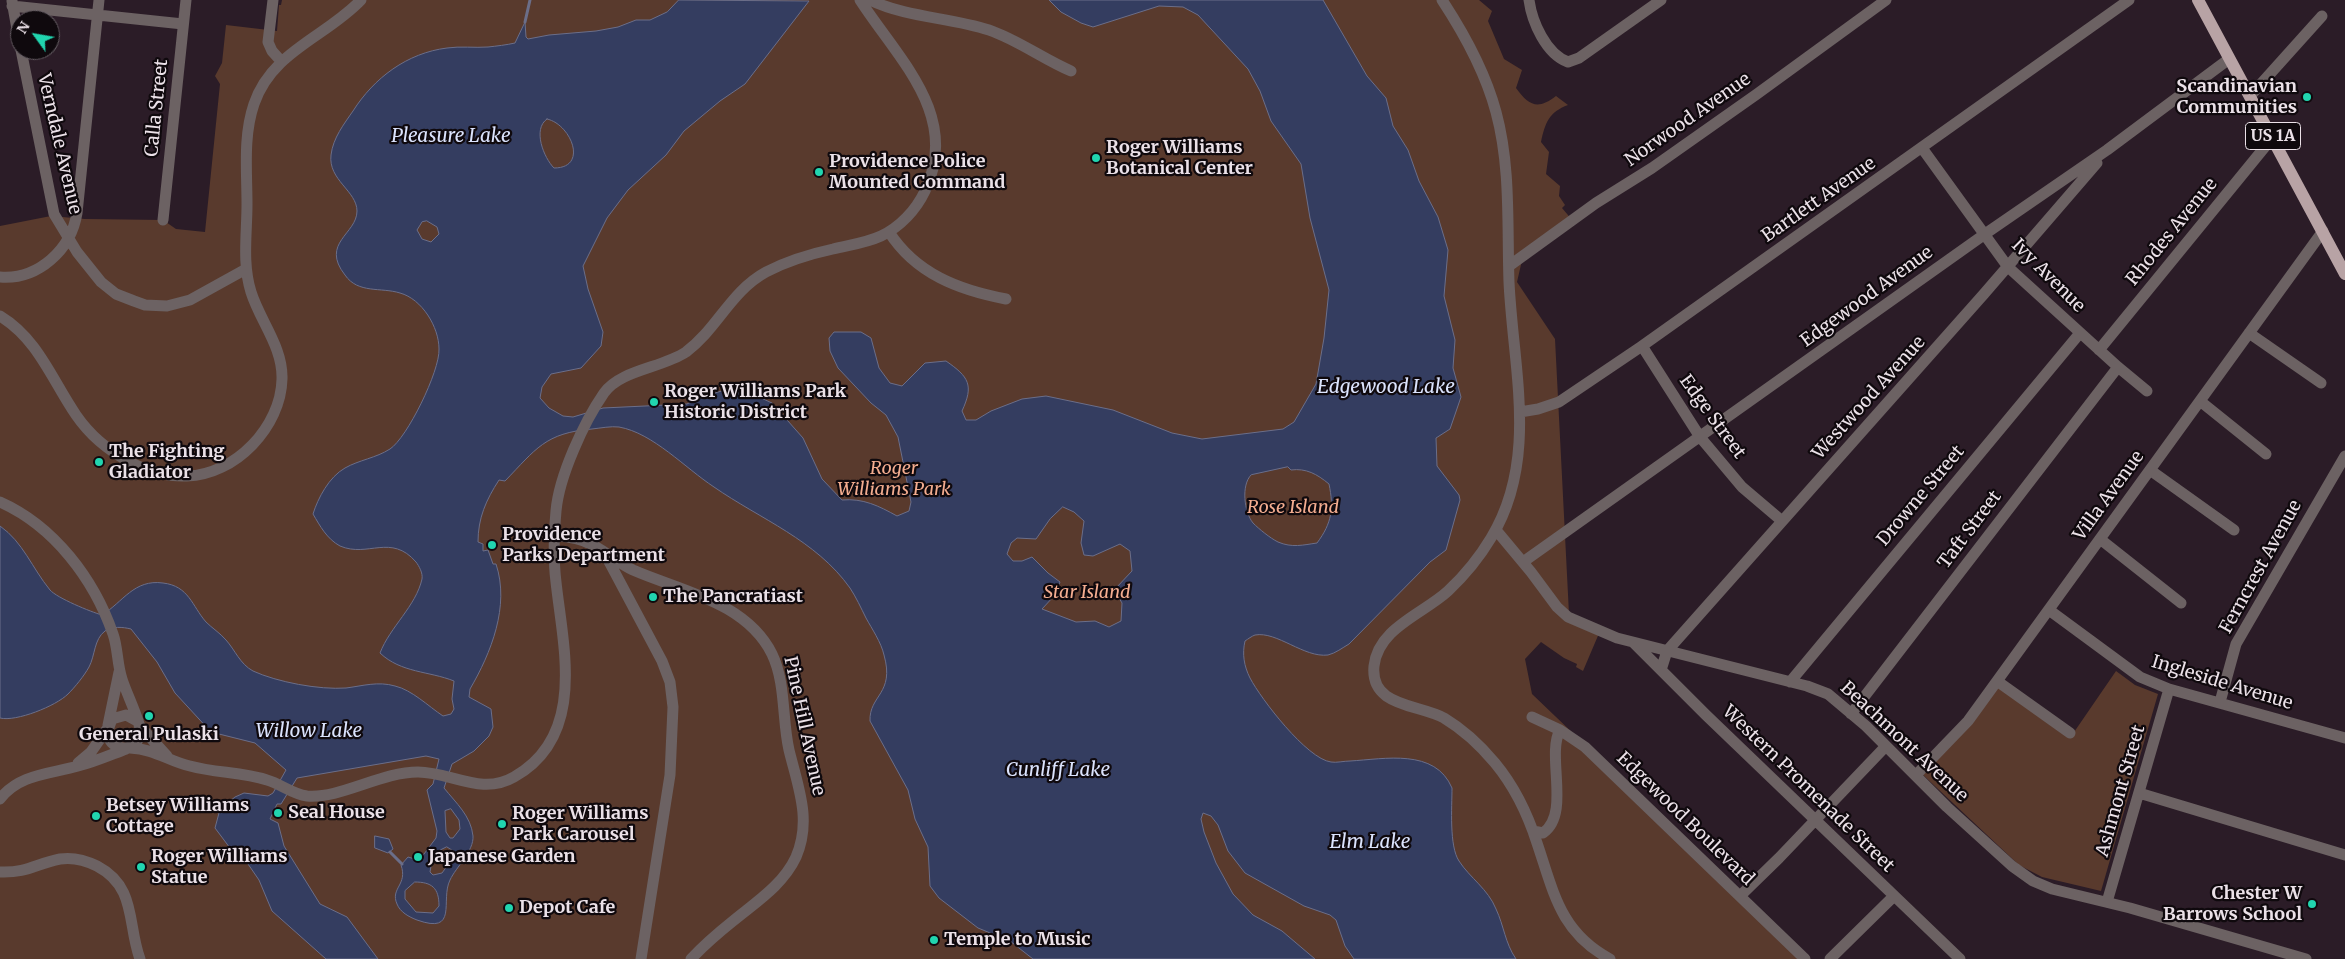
<!DOCTYPE html>
<html>
<head>
<meta charset="utf-8">
<style>
  body { margin:0 }
  #map { position:relative; width:2345px; height:959px; overflow:hidden; background:#2b1c27; font-family:Merriweather,serif }
  canvas { display:block }
  .north { position:absolute; left:10px; top:10px; width:50px; height:50px; box-sizing:border-box; background:#0f090d; border:1px solid #675f65; border-radius:50%; rotate:302deg; font-size:14px; font-weight:700; line-height:20px; text-align:center; color:#ebe1e8 }
  .north::after { content:''; display:block; margin:auto; width:18px; height:22px; background:#21d5af; clip-path:polygon(50% 0,100% 100%,50% 72%,0 100%) }
</style>
</head>
<body>
<div id="map">
<canvas width="2345" height="959"></canvas>
<div class="north">N</div>
</div>
<script>
const c = document.querySelector('canvas').getContext('2d');
c.lineJoin = 'round';
function paint(path, color) { c.fillStyle = color; c.fill(path, 'evenodd'); }
function stroke(path, color, width, dash) { c.strokeStyle = color; c.lineWidth = width; c.lineCap = dash ? 'butt' : 'round'; c.setLineDash(dash || []); c.stroke(path); }
function write(font, color, halo, rows, align = 'center') {
  c.font = font + ' Merriweather,serif'; c.lineWidth = 4.5; c.setLineDash([]); c.textBaseline = 'middle'; c.strokeStyle = halo; c.fillStyle = color; for (const [text, x, y, turn = 0] of rows) {
    c.save(); c.translate(x, y); c.rotate((+turn || 0) * Math.PI / 180); c.textAlign = isNaN(turn) ? turn : align; if (halo) c.strokeText(text, 0, 0); c.fillText(text, 0, 0); c.restore();
  }
}
paint(new Path2D(`
  M282,0H1479L1492,11L1488,21L1504,59L1522,70L1516,88C1529,106 1538,110 1556,96L1568,105C1549,112 1545,123 1541,142L1549,152L1546,174L1560,186L1559,196L1565,205L1562,208L1573,221L1523,256L1517,282L1555,339L1569,614L1600,631L1583,671L1576,667L1577,664L1564,658L1541,642L1525,659L1532,694L1809,959H0V226L51,216L85,219L163,220L176,229L205,232L220,84L215,76L222,63L226,25L277,31L279,5H281Z
  M2116,671L2135,685L2158,694L2101,891L2042,877L2019,865L1922,774L1998,687L2070,738Z`), '#593a2d');
const water = new Path2D(`
  M679,0L809,1L745,84L720,101L684,131L666,155L628,190L607,218L583,266L588,289L603,332L601,346L581,368L551,374L542,387L540,398L549,408L563,416L573,417L603,408L687,404L701,397L725,390L759,397L772,403L803,438L822,479L842,500C863,498 879,506 897,516L909,511L911,502L898,437L886,415L871,403L838,368L830,351L829,338L834,332H861L871,338L879,368L890,383L902,386L925,363L946,361C969,377 974,385 962,411L966,420H976L991,411L1022,399L1046,396L1113,410L1172,433L1202,439L1283,429L1294,422L1316,384L1324,338L1329,290L1310,218L1301,164L1271,121L1260,91L1248,69L1198,15L1183,7L1159,6L1093,27L1081,23L1061,12L1049,0H1323L1367,76L1386,98L1393,126L1408,150L1419,181L1438,217L1448,250L1444,296L1455,340L1453,368L1461,397L1450,429L1436,438L1437,466L1459,495L1460,500L1446,550L1430,562L1349,644C1342,648 1336,653 1328,655C1304,658 1277,631 1255,635C1252,636 1248,639 1245,641C1242,654 1244,666 1250,678C1261,699 1307,759 1331,762C1336,763 1344,761 1350,761C1385,759 1435,748 1452,788C1452,807 1449,846 1459,861C1470,878 1488,889 1496,909C1504,926 1505,943 1516,959H1354L1345,946L1336,920L1330,915L1304,906L1245,873L1228,851L1218,825L1211,816L1203,813L1201,819L1204,832L1216,863L1233,894L1253,915L1282,931L1315,959H1033L1010,941L978,928L939,898L930,886L928,847L915,819L908,790L870,721C869,695 895,694 884,655C881,642 872,629 866,618C861,608 856,597 850,588C816,540 760,519 714,487C685,468 653,433 619,427C611,426 601,428 592,429C545,433 536,449 505,481L499,480C486,500 478,518 478,542L483,544V551L488,550L493,564H496C510,606 491,653 470,689L469,697L491,709L493,727L489,736L474,751L452,764L444,788C456,803 471,816 473,836C474,851 456,867 450,880C440,900 459,935 417,920C409,917 400,912 397,904C390,888 408,885 401,865L408,857L418,860L421,858L436,838L437,831L427,790L433,784L439,759L426,756L297,778L281,804H277L270,819L278,823L284,846L320,904L347,917L378,959H326L272,911L259,880L248,864L230,848L215,828L219,813L224,806L235,797L244,793L268,796L273,793L286,770L255,743L211,732L175,693L157,662L131,629C123,627 112,626 105,631C94,639 95,656 89,667C84,676 75,687 68,694C56,706 16,722 0,718V526C23,542 32,568 50,590C57,598 91,612 102,615C123,602 134,579 163,583C189,586 192,606 206,622C212,628 220,633 226,640C235,650 240,664 253,671C277,682 319,690 346,688C362,686 378,681 395,686C412,690 428,706 443,716L451,714L454,709L452,699L454,681C429,671 401,673 380,653C390,627 416,606 422,579C423,573 419,566 416,562C391,533 368,558 340,546C327,539 320,526 313,514C318,498 329,477 345,468C359,460 376,458 390,449C407,438 440,371 439,349C439,327 422,299 400,293C381,287 358,294 345,275C320,243 357,234 357,211C357,191 328,180 331,155C333,138 344,124 353,111C374,78 407,53 447,48C460,46 475,48 488,47C497,46 506,45 515,43L525,22L526,37L528,39L549,35L596,31L618,27L636,20H650L667,12ZM547,119C571,124 589,168 554,168C544,158 532,129 547,119ZM427,221L437,227L439,234L431,242L422,239L417,230L422,222ZM1288,467L1291,470C1306,468 1317,474 1329,484C1334,508 1332,523 1317,543C1303,545 1292,548 1278,542C1270,538 1259,529 1253,523C1244,512 1241,485 1251,475ZM1063,507L1074,512L1084,521L1081,543L1084,555L1093,556L1120,544L1130,551L1132,571L1116,588V593L1122,603L1121,621L1109,627L1095,621L1076,622L1042,609L1054,596L1060,582L1048,573L1032,557L1022,561H1013L1007,554L1011,543L1017,538L1036,539L1050,519ZM451,809L459,820L460,829L453,838H450L446,832L445,811ZM447,847L455,852V855L442,873L433,875L430,872L433,854ZM415,882C432,882 439,888 439,906L433,913L416,912L405,899V891Z
  M375,836L389,839L393,849L388,853L375,848Z`);
paint(water, '#343d60');
stroke(water, '#6b6e89', 1);
stroke(new Path2D(`
  M525,22L530,0
  M390,852L402,864`), '#6b6e89', 3);
stroke(new Path2D(`
  M273,0L268,42L272,51L281,61
  M870,0C908,18 949,17 989,30C1018,40 1043,59 1071,71
  M1442,0C1465,35 1485,71 1496,112C1511,167 1507,226 1509,282C1513,369 1539,459 1491,538C1479,558 1464,576 1448,591C1423,614 1378,628 1374,666C1370,707 1418,704 1444,718C1464,730 1480,745 1495,763C1514,786 1528,815 1537,843C1554,893 1560,932 1610,959
  M1529,0C1532,22 1546,54 1568,62L1579,58L1661,0
  M12,1L20,46
  M12,6L183,24
  M21,50L54,214L77,252L101,282L116,294L134,301L145,305L167,306L190,300L246,269
  M2251,95L2322,16
  M1922,148L2008,267L2118,367L2147,391
  M163,220L186,0
  M889,232C916,274 959,290 1006,299
  M1509,266L1596,203L1652,168L1757,94L1886,0
  M0,277C38,280 71,250 77,213L99,0
  M0,316C38,339 52,380 76,415C89,434 109,451 130,462C146,471 168,477 187,476C235,475 281,427 282,379C283,347 260,321 251,292C242,263 247,234 247,204C247,171 243,136 254,104C272,51 326,37 361,0
  M2249,333L2321,383
  M1642,346L1700,437L1742,487L1782,521
  M2099,350L2273,137
  M2200,401L2266,454
  M1520,412L1538,409L1559,402L1642,346L2129,0
  M2150,470L2234,530
  M0,502C54,526 94,579 113,634C118,648 117,664 122,679C126,692 140,721 141,732C137,753 111,753 107,733L112,719L126,715L137,721
  M1496,530L1531,572L1557,607L1568,617L1617,638L1807,686L1828,694L1866,726L1947,807L2012,866L2033,881L2052,889L2130,908L2306,959
  M555,535C565,537 575,538 584,541C602,548 616,562 633,570C681,591 746,602 772,654C786,683 782,720 789,750C798,787 812,820 796,857C783,885 756,902 733,921C718,933 704,945 691,959
  M2100,539L2181,603
  M605,554L662,661L670,682L673,707L670,775L641,959
  M1523,562L1985,234L2107,150L2229,59
  M2049,610L2140,677L2169,689L2345,738
  M1633,642L1706,715L1960,959
  M1661,670L1667,651L1983,295L2097,163
  M1997,681L2070,733
  M1790,682L2080,333
  M2220,702L2236,644L2345,456
  M1851,714L2118,367
  M1532,717L1560,730L1585,747L1805,959
  M108,725L119,672
  M139,725L167,756
  M130,748C155,749 168,761 190,766C216,773 242,772 267,780C281,784 292,794 307,796C340,799 381,772 418,772C452,772 481,796 514,777C587,736 563,647 556,582C553,558 554,534 556,511C559,476 584,422 604,393C620,370 662,368 686,352C717,329 731,291 766,272C787,261 810,254 833,249C849,245 866,243 881,236C900,227 916,210 925,191C961,115 898,59 860,0
  M78,763L91,752L107,729
  M1916,775L1968,721L2323,231
  M2139,793L2345,855
  M0,799C19,774 50,774 78,766C94,762 110,755 126,749
  M1533,831L1543,833C1571,814 1546,755 1560,730
  M0,872C28,873 35,864 60,859C73,857 85,860 97,866C137,887 127,924 140,959
  M1740,896L1779,858L1886,746
  M2107,902L2169,689
  M1830,959L1894,896`), '#6c6263', 11);
stroke(new Path2D(`
  M2198,0L2345,274`), '#b8a3a5', 12);
for (const [x, y, r, color] of [
  [2307,97,5,"#21d5af"],
  [1096,158,5,"#21d5af"],
  [819,172,5,"#21d5af"],
  [654,402,5,"#21d5af"],
  [99,462,5,"#21d5af"],
  [492,545,5,"#21d5af"],
  [653,597,5,"#21d5af"],
  [149,716,5,"#21d5af"],
  [278,813,5,"#21d5af"],
  [96,816,5,"#21d5af"],
  [502,824,5,"#21d5af"],
  [418,857,5,"#21d5af"],
  [141,867,5,"#21d5af"],
  [2312,904,5,"#21d5af"],
  [509,908,5,"#21d5af"],
  [934,940,5,"#21d5af"]
]) { const dot = new Path2D(); dot.arc(x, y, r, 0, 2 * Math.PI); c.fillStyle = color; c.fill(dot); stroke(dot, '#0f090d', 2); }
for (const [x, y, w] of [
  [2273,136,55]
]) { const box = new Path2D(); box.roundRect(x - w / 2, y - 13.5, w, 27, 4); c.fillStyle = '#0f090d'; c.fill(box); stroke(box, '#ebe1e8', 1); }
write('bold 16px', '#ebe1e8', null, [
  ["US 1A",2273,136]
]);
write('bold 18px', '#ebe1e8', '#0f090d', [
  ["Scandinavian",2297,87,"right"],
  ["Communities",2297,108,"right"],
  ["Roger Williams",1106,148],
  ["Botanical Center",1106,169],
  ["Providence Police",829,162],
  ["Mounted Command",829,183],
  ["Roger Williams Park",664,392],
  ["Historic District",664,413],
  ["The Fighting",109,452],
  ["Gladiator",109,473],
  ["Providence",502,535],
  ["Parks Department",502,556],
  ["The Pancratiast",663,597],
  ["General Pulaski",149,735,"center"],
  ["Betsey Williams",106,806],
  ["Cottage",106,827],
  ["Seal House",288,813],
  ["Roger Williams",512,814],
  ["Park Carousel",512,835],
  ["Roger Williams",151,857],
  ["Statue",151,878],
  ["Japanese Garden",428,857],
  ["Chester W",2302,894,"right"],
  ["Barrows School",2302,915,"right"],
  ["Depot Cafe",519,908],
  ["Temple to Music",944,940]
], 'left');
write('18px', '#ebe1e8', '#0f090d', [
  ["Calla Street",157,108,-84],
  ["Norwood Avenue",1688,120,-35],
  ["Verndale Avenue",59,144,77],
  ["Bartlett Avenue",1819,200,-35],
  ["Rhodes Avenue",2172,232,-51],
  ["Ivy Avenue",2048,276,45],
  ["Edgewood Avenue",1867,297,-36],
  ["Westwood Avenue",1869,398,-48],
  ["Edge Street",1712,417,54],
  ["Drowne Street",1921,496,-50],
  ["Villa Avenue",2109,496,-54],
  ["Taft Street",1970,530,-53],
  ["Ferncrest Avenue",2261,567,-61],
  ["Ingleside Avenue",2222,683,17],
  ["Pine Hill Avenue",804,726,78],
  ["Beachmont Avenue",1904,742,43],
  ["Western Promenade Street",1808,789,44],
  ["Ashmont Street",2121,791,-74],
  ["Edgewood Boulevard",1685,819,44]
]);
write('italic 18px', '#f4ad90', '#0f090d', [
  ["Roger",894,469],
  ["Williams Park",894,490],
  ["Rose Island",1293,508],
  ["Star Island",1087,593]
]);
write('italic 19px', '#dbe3fd', '#0f090d', [
  ["Pleasure Lake",451,137],
  ["Edgewood Lake",1386,388],
  ["Willow Lake",309,732],
  ["Cunliff Lake",1058,771],
  ["Elm Lake",1370,843]
]);
</script>
</body>
</html>
